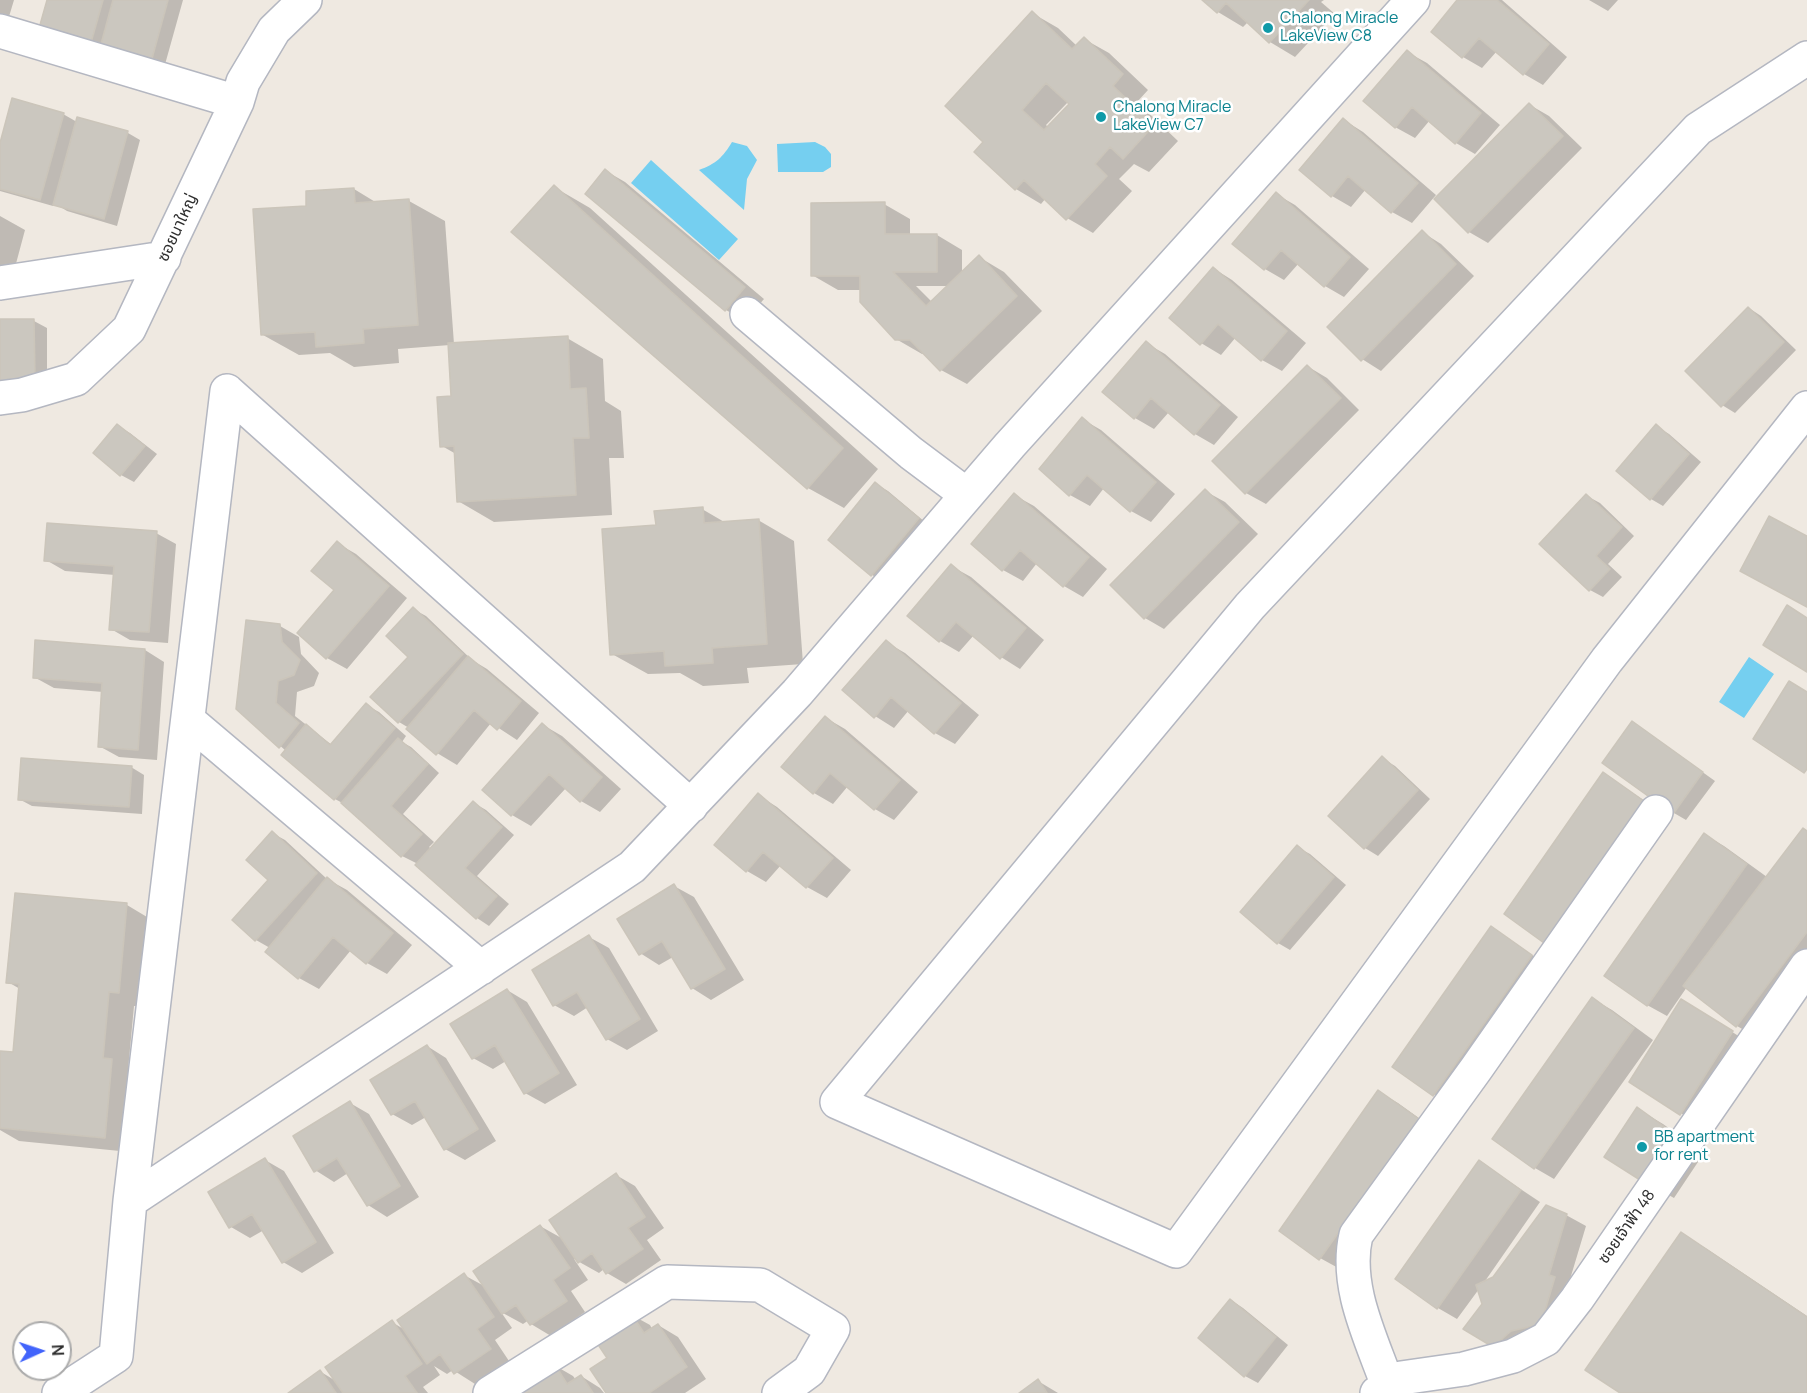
<!DOCTYPE html>
<html>
<head>
<meta charset="utf-8">
<style>
  body { margin:0 }
  #map { position:relative; width:1807px; height:1393px; overflow:hidden; background:#efe9e1; font-family:Manrope,sans-serif }
  canvas { display:block }
  .north { position:absolute; left:12px; top:1321px; width:60px; height:60px; box-sizing:border-box; background:#fff; border:2px solid #ababab; border-radius:50%; rotate:87deg; font-size:16px; font-weight:700; line-height:24px; text-align:center; color:#2e2e2e }
  .north::after { content:''; display:block; margin:auto; width:21px; height:27px; background:#4264fb; clip-path:polygon(50% 0,100% 100%,50% 72%,0 100%) }
</style>
</head>
<body>
<div id="map">
<canvas width="1807" height="1393"></canvas>
<div class="north">N</div>
</div>
<script>
const c = document.querySelector('canvas').getContext('2d');
c.lineJoin = 'round';
function paint(path, color) { c.fillStyle = color; c.fill(path, 'evenodd'); }
function stroke(path, color, width, dash) { c.strokeStyle = color; c.lineWidth = width; c.lineCap = dash ? 'butt' : 'round'; c.setLineDash(dash || []); c.stroke(path); }
function write(font, color, halo, rows, align = 'center') {
  c.font = font + ' Manrope,"Noto Sans Thai",sans-serif'; c.lineWidth = 5; c.setLineDash([]); c.textBaseline = 'middle'; c.strokeStyle = halo; c.fillStyle = color; for (const [text, x, y, turn = 0] of rows) {
    c.save(); c.translate(x, y); c.rotate((+turn || 0) * Math.PI / 180); c.textAlign = isNaN(turn) ? turn : align; if (halo) c.strokeText(text, 0, 0); c.fillText(text, 0, 0); c.restore();
  }
}
paint(new Path2D(`
  M732,142L747,146L757,160L747,179L744,210L699,170C716,164 723,157 732,142Z
  M815,142L825,147L831,154V167L823,172H778L777,144Z
  M651,160L738,239L719,260L631,183Z
  M1749,657L1774,674L1744,718L1719,702Z`), '#75cff0');
paint(new Path2D(`
  M0,0H14L8,20L0,18Z
  M49,0H183L164,68L59,43Z
  M1205,0H1324L1321,2L1335,14L1295,57L1270,42L1248,22L1243,27L1218,12Z
  M1459,0H1502L1567,57L1543,85L1524,74L1497,51L1482,68L1463,57L1433,31Z
  M1589,0H1618L1608,11Z
  M1032,13L1058,28L1077,46L1084,39L1109,53L1148,90L1137,102L1178,141L1149,172L1134,164L1119,179L1132,191L1093,233L1067,218L1046,198L1041,204L1016,189L985,142ZM1068,102L1071,104L1049,128L1046,125Z
  M1407,52L1427,63L1500,125L1475,154L1456,143L1430,120L1415,138L1395,127Z
  M1530,105L1549,116L1582,148L1488,243L1469,232Z
  M63,114L77,122L78,119L128,133L140,140L117,226L67,211L54,203L53,206L0,191V149Z
  M1344,120L1363,132L1436,195L1412,223L1392,212L1366,189L1351,207L1332,196Z
  M606,171L625,182L764,299L745,321L726,310L587,193Z
  M554,187L590,208L878,469L844,508L808,488Z
  M354,189L377,203L409,201L445,221L454,344L567,338L603,359L605,401L621,411L624,458H609L612,515L494,522L458,501L456,454L442,446L453,398L450,345L398,349L399,363L354,367L330,353L299,355L263,335L308,207Z
  M1276,194L1295,205L1369,269L1344,297L1325,286L1299,263L1284,280L1265,269Z
  M884,204L910,219V235H937L962,250V273L979,257L1004,272L1042,311L967,384L941,370L926,354H922L896,339L861,290H838L812,275ZM916,286H949L932,302Z
  M0,216L25,230L10,286L0,284Z
  M1422,232L1441,244L1474,276L1381,371L1362,359Z
  M1213,268L1232,280L1306,343L1282,371L1262,360L1236,337L1221,355L1201,343Z
  M1749,308L1761,316L1796,350L1735,413L1722,405Z
  M0,321H34L47,328V390H0Z
  M1146,343L1165,354L1238,417L1214,445L1195,434L1169,412L1154,429L1135,418L1104,392Z
  M1307,366L1327,378L1359,410L1266,504L1246,493L1214,461Z
  M1082,419L1101,430L1175,494L1151,522L1131,511L1104,488L1090,506L1070,495L1041,468Z
  M118,426L130,433L157,454L134,482L121,475Z
  M1656,426L1669,434L1701,462L1663,506L1651,499Z
  M876,484L888,491L931,527L885,582L872,575L830,540Z
  M1205,491L1225,502L1258,534L1164,629L1145,618Z
  M1014,495L1034,506L1107,569L1083,597L1064,586L1037,563L1023,581L1003,570Z
  M1587,496L1600,503L1634,536L1608,564L1622,577L1603,597L1590,590L1542,544Z
  M702,509L726,523L758,520L794,541L803,664L747,668L749,683L703,686L680,673L648,674L612,654L657,527Z
  M156,533L176,544L168,643L130,640L111,629L115,575L65,571L46,560Z
  M337,543L356,554L407,598L347,669L327,658L299,633L336,590Z
  M951,566L971,577L1044,640L1020,669L1001,657L974,635L959,652L940,641Z
  M413,609L426,616L472,660L487,669L539,713L517,740L491,723L457,765L437,753L409,728L399,722L373,697L410,657Z
  M280,626L299,637L301,654L319,673L314,686L297,692L295,716L332,745L366,705L379,712L406,736L402,742L411,747L439,773L403,814L434,842L429,847L432,849L474,803L486,810L514,835L477,876L509,904L489,926L477,918L416,863L402,856L346,805L335,799L286,751L238,708Z
  M37,642L145,650L164,662L157,760L119,757L99,746L103,692L54,688L34,677Z
  M886,642L905,653L979,715L955,744L935,733L909,710L894,728L875,716Z
  M826,718L845,729L918,792L894,820L875,809L848,786L833,804L814,793L784,767Z
  M543,725L562,736L621,789L600,812L581,801L566,788L531,826L512,815L484,790Z
  M1645,731L1715,781L1686,820L1674,813Z
  M1382,758L1395,766L1430,799L1378,856L1365,848L1330,816Z
  M131,767L144,775L142,814L32,806L19,799Z
  M1604,774L1663,813L1564,952L1545,941Z
  M758,795L777,807L851,870L827,898L807,887L781,865L766,882L747,871Z
  M1807,832V969L1756,1037L1737,1026L1687,987L1667,1016L1647,1005L1705,835L1724,846L1767,877Z
  M272,833L285,840L327,879L347,890L412,945L387,974L367,963L351,950L319,989L299,978L267,952L270,948L256,940L270,880Z
  M1297,847L1310,854L1346,885L1290,950L1278,943Z
  M674,886L694,897L744,980L711,1000L692,988L673,957L659,965L640,953Z
  M127,905L152,920L144,1006H134L128,1070L137,1075L130,1152L19,1141L0,1130V1064L14,1054L20,989L8,982Z
  M1492,928L1550,967L1453,1105L1434,1094Z
  M589,937L609,948L658,1031L627,1050L607,1039L588,1007L574,1016L554,1005Z
  M507,990L527,1002L577,1085L545,1104L525,1093L506,1061L493,1069L473,1058Z
  M1593,999L1612,1010L1653,1040L1554,1179L1535,1168Z
  M1701,1012L1751,1044L1700,1125L1631,1082Z
  M427,1046L446,1058L496,1141L465,1160L445,1149L426,1117L412,1125L392,1114Z
  M1379,1092L1398,1103L1437,1131L1340,1269L1320,1258Z
  M350,1103L369,1114L419,1197L387,1217L368,1205L348,1173L334,1182L315,1170Z
  M1638,1109L1663,1124L1704,1153L1674,1198L1649,1184Z
  M265,1160L284,1171L334,1253L302,1273L283,1262L264,1230L250,1238L231,1227L210,1193Z
  M1480,1162L1540,1202L1483,1284L1494,1278L1566,1215L1586,1226L1568,1286L1513,1357L1465,1329L1484,1304L1479,1289L1457,1319L1438,1308L1397,1279Z
  M616,1175L635,1186L664,1228L647,1240L661,1260L626,1284L607,1273L604,1269L599,1273L574,1259L588,1280L571,1291L585,1312L551,1336L531,1324L529,1320L523,1324L501,1312L512,1328L495,1340L509,1361L475,1384L453,1370L447,1374L434,1366L440,1375L423,1387L428,1393H290L321,1372L336,1381L392,1322L405,1330L464,1275L486,1287L540,1226L565,1240Z
  M1682,1234L1707,1249L1807,1316V1393H1623Z
  M1231,1300L1243,1308L1288,1345L1258,1383L1245,1376Z
  M630,1314L650,1325L652,1329L658,1325L678,1337L706,1379L685,1393H608L609,1358Z
  M554,1365L573,1376L576,1380L581,1376L600,1388L604,1393H522Z
  M1038,1381L1058,1393H1021Z`), '#0003');
const building = new Path2D(`
  M47,0H103L90,46L38,32Z
  M113,0H168L151,62L100,48Z
  M1202,0H1309L1269,43L1226,3L1217,13Z
  M1457,0H1497L1549,44L1523,75L1479,38L1462,58L1431,32Z
  M1032,11L1072,49L1084,37L1123,74L1113,86L1154,125L1123,159L1110,147L1095,164L1107,176L1066,220L1024,180L1015,190L974,152L983,142L945,106ZM1046,83L1069,104L1044,130L1022,110Z
  M1407,50L1481,113L1455,144L1412,107L1395,128L1363,101Z
  M12,98L64,113L40,200L0,189V143Z
  M1529,103L1563,136L1468,233L1434,199Z
  M77,117L128,131L104,219L53,205Z
  M1343,118L1418,183L1391,213L1348,176L1331,197L1299,170Z
  M605,169L745,287L725,311L585,194Z
  M554,185L843,448L807,489L511,232Z
  M354,188L355,203L409,199L418,325L363,329L364,343L316,347L315,332L261,335L253,209L306,206V191Z
  M1276,192L1350,257L1324,287L1281,250L1264,270L1232,244Z
  M885,202V234H937V272H893L926,306L979,255L1017,296L940,371L910,340H895L860,302V276H811V203Z
  M1422,230L1456,264L1361,361L1327,327Z
  M1213,267L1287,331L1261,361L1218,324L1200,345L1169,318Z
  M1748,307L1784,342L1721,407L1685,371Z
  M0,319H34L35,383H0Z
  M568,336L570,389L586,388L589,438H573L576,495L457,502L454,446L440,447L437,397L451,396L448,343Z
  M1146,341L1220,405L1194,435L1151,398L1134,419L1102,392Z
  M1307,365L1341,398L1245,494L1212,461Z
  M1082,417L1156,482L1130,512L1087,475L1069,496L1039,469Z
  M117,424L145,446L120,476L93,453Z
  M1656,424L1689,454L1650,500L1616,471Z
  M875,482L919,518L871,576L828,540Z
  M1205,489L1239,522L1144,619L1110,585Z
  M1014,493L1089,557L1063,587L1020,550L1002,571L971,544Z
  M1586,494L1622,527L1596,556L1610,569L1589,591L1539,544Z
  M703,507L704,523L759,519L767,644L712,648L713,663L665,666L664,651L610,655L602,529L656,525L654,511Z
  M1769,516L1807,536V607L1740,571Z
  M47,523L157,531L149,632L109,630L114,566L44,561Z
  M337,541L389,586L326,659L297,633L334,590L311,571Z
  M951,564L1026,628L1000,659L956,622L939,642L907,616Z
  M1787,605L1807,618V672L1763,645Z
  M413,607L463,654L398,723L370,697L408,657L386,636Z
  M246,620L280,624L282,642L300,660L294,675L278,681L276,703L299,723L279,748L236,709Z
  M35,640L145,649L138,750L98,747L102,683L33,678Z
  M886,640L961,703L934,734L891,697L874,718L842,690Z
  M468,656L521,701L497,730L474,710L436,755L406,729Z
  M1789,681L1807,692V769L1804,773L1753,739Z
  M366,703L395,728L334,800L281,755L306,724L330,745Z
  M825,716L900,780L874,810L830,773L813,794L781,767Z
  M1632,721L1703,772L1673,814L1602,763Z
  M542,723L602,777L580,802L549,774L511,816L482,790Z
  M398,738L428,764L391,806L422,834L401,857L341,803Z
  M1382,756L1418,790L1364,849L1328,816Z
  M21,758L132,766L129,807L18,800Z
  M1603,772L1644,801L1544,943L1504,914Z
  M758,793L833,858L806,888L763,852L746,872L714,845Z
  M473,801L502,827L465,868L497,896L476,919L415,865Z
  M1803,828L1807,831V932L1736,1027L1683,986Z
  M272,831L317,873L255,941L232,920L268,880L246,860Z
  M1704,833L1747,864L1647,1006L1604,976Z
  M1297,845L1334,877L1277,944L1240,912Z
  M327,877L393,933L366,964L333,937L298,979L265,952Z
  M674,884L725,969L691,989L662,941L639,955L617,919Z
  M15,893L127,903L119,993L109,992L103,1058L112,1059L105,1138L0,1128V1051L13,1052L19,984L6,983Z
  M1491,926L1532,955L1433,1096L1392,1067Z
  M589,935L640,1019L606,1040L577,992L553,1006L532,970Z
  M507,989L559,1073L524,1094L495,1045L472,1059L450,1024Z
  M1592,997L1634,1028L1534,1169L1492,1139Z
  M1681,999L1733,1031L1680,1115L1629,1082Z
  M427,1045L478,1129L444,1150L415,1101L391,1115L370,1080Z
  M1378,1090L1419,1119L1319,1260L1279,1231Z
  M350,1101L400,1186L367,1206L337,1158L314,1172L293,1136Z
  M1637,1107L1680,1138L1648,1185L1604,1157Z
  M265,1158L316,1242L282,1263L252,1214L229,1228L208,1192Z
  M1479,1160L1521,1190L1437,1309L1395,1279Z
  M616,1173L645,1217L628,1228L643,1249L606,1274L592,1253L578,1263L549,1220Z
  M1546,1205L1567,1214L1549,1275L1555,1277L1541,1324L1511,1331L1493,1347L1463,1329L1482,1304L1476,1285L1493,1277Z
  M540,1225L570,1268L553,1280L567,1301L530,1325L516,1305L502,1314L473,1271Z
  M1681,1232L1807,1317V1393H1620L1585,1370Z
  M464,1273L494,1317L477,1329L491,1349L454,1374L440,1354L427,1364L397,1320Z
  M1230,1299L1276,1337L1244,1377L1198,1338Z
  M630,1312L644,1333L658,1324L687,1367L649,1393H606L590,1369L607,1358L593,1337Z
  M392,1320L422,1364L405,1376L417,1393H343L325,1367Z
  M554,1363L567,1384L581,1375L593,1393H520Z
  M320,1370L336,1393H288Z
  M1038,1379L1047,1393H1019Z`);
paint(building, '#cbc7bf');
stroke(building, '#cbc5ba', 1.5);
const minor = new Path2D(`
  M0,31L237,102
  M1807,58L1698,129L1250,606L837,1102L1176,1251L1607,660L1807,408
  M0,283L164,258
  M747,314L911,453L967,495
  M227,391L691,806
  M0,398L22,395L76,379L129,329L237,102L243,82L274,30L305,0
  M188,720L481,968
  M130,1201L632,867L797,693L1010,445L1413,0
  M1388,1386C1371,1338 1344,1286 1356,1235L1476,1069L1656,812
  M59,1393L116,1356L130,1201L227,391
  M490,1393L667,1282L760,1285L833,1329L809,1371L779,1393
  M1377,1393L1401,1378L1464,1369L1513,1356L1546,1339L1577,1299L1807,966`);
stroke(minor, '#b4b7c1', 36);
stroke(minor, '#fff', 33);
for (const [x, y, r, color] of [
  [1268,28,6,"#0f9aa8"],
  [1101,117,6,"#0f9aa8"],
  [1642,1147,6,"#0f9aa8"]
]) { const dot = new Path2D(); dot.arc(x, y, r, 0, 2 * Math.PI); c.fillStyle = color; c.fill(dot); stroke(dot, '#fff', 2); }
write('16px', '#0d838f', '#fff', [
  ["Chalong Miracle",1280,19],
  ["LakeView C8",1280,37],
  ["Chalong Miracle",1113,108],
  ["LakeView C7",1113,126],
  ["BB apartment",1654,1138],
  ["for rent",1654,1156]
], 'left');
write('16px', '#2e2e2e', '#fff', [
  ["ซอยนาใหญ่",178,228,-65],
  ["ซอยเจ้าฟ้า 48",1627,1227,-55]
]);
</script>
</body>
</html>
